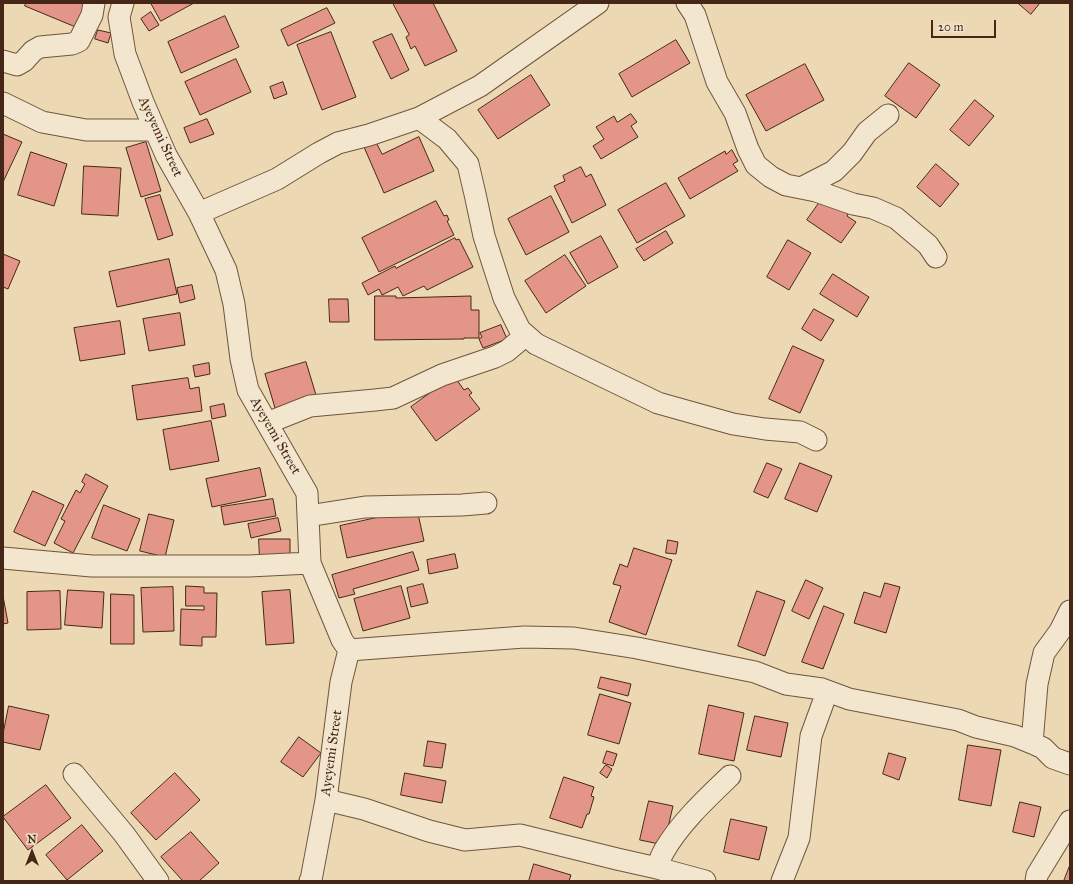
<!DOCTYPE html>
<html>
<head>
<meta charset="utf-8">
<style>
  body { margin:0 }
  #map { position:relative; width:1073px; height:884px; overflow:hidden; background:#ecd9b3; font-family:"IM FELL Great Primer",serif }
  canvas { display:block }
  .frame { position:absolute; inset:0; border:4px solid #462717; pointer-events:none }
  .north { position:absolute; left:12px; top:832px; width:40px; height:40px; -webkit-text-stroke:3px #f3e6ce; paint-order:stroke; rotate:0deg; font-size:11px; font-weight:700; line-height:16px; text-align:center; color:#462717 }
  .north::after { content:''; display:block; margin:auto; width:14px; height:18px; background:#462717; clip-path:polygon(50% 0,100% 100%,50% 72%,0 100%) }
  .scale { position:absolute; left:931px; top:20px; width:65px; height:18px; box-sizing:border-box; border:2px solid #462717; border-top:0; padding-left:5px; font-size:12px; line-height:14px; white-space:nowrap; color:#462717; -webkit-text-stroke:3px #f3e6ce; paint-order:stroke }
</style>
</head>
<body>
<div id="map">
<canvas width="1073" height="884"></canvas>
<div class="frame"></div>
<div class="north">N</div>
<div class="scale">20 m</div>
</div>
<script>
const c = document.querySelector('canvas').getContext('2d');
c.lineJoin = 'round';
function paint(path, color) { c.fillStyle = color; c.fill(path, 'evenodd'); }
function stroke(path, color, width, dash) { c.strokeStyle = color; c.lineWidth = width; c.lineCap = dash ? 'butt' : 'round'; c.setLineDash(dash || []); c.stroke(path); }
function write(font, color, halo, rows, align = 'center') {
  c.font = font + ' "IM FELL Great Primer",serif'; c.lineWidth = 3; c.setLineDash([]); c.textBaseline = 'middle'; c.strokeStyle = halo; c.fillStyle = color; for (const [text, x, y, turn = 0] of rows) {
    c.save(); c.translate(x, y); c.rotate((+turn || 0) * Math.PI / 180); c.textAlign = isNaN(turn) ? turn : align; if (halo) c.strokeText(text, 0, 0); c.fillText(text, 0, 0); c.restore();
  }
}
const building = new Path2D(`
  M26,3H89L78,28L25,6Z
  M151,3H194L161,21Z
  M393,3H433L457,51L425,66L415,46L411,49L406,37L409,35Z
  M1018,3H1040L1031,14Z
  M327,8L335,23L288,46L281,30Z
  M151,12L159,25L149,31L141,19Z
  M225,16L239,47L181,73L168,42Z
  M98,30L111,33L108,43L95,39Z
  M331,32L356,97L322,110L297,45Z
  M392,34L409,70L391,79L373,42Z
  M676,40L690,63L632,97L619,74Z
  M236,59L251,92L200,115L185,82Z
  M909,63L940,85L916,118L885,96Z
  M805,64L824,100L766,131L746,95Z
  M531,75L550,105L498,139L478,110Z
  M283,82L287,94L274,99L270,87Z
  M975,100L994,116L969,146L950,130Z
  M631,114L637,122L631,126L638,137L601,159L593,146L604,139L596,127L614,116L617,122Z
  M207,119L214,134L190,143L184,128Z
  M3,134L22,142L3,182Z
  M419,137L434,171L384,193L364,147L376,142L382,154Z
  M146,142L161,191L141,197L126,148Z
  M732,150L738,161L733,164L738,171L690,199L678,178L725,151L726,154Z
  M31,152L67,164L54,206L18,195Z
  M936,164L959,184L940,207L917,187Z
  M84,166L121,168L118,216L82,214Z
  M581,167L586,177L591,174L606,205L572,223L554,186L565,181L563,176Z
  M666,183L685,216L637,243L618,210Z
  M160,195L173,235L158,240L145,199Z
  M551,196L569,232L526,255L508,219Z
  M822,199L832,203L848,214L847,216L856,222L841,243L807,220Z
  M436,201L444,216L447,215L449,220L447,221L454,235L379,272L362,238Z
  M666,231L673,243L644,261L636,249Z
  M601,236L618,267L588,284L570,253Z
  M455,238L456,240L459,239L473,267L427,290L424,286L403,296L398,287L382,295L379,289L368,295L362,283L395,266L396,268Z
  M788,240L811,253L789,290L767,277Z
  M3,254L20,261L8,289L3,287Z
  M565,255L586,286L546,313L525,281Z
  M169,259L177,294L117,307L109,272Z
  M833,274L869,297L857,317L820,294Z
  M192,285L195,299L180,303L177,288Z
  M375,296H396V298L471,296V310H479V338H464V339L375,340Z
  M329,299H348L349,322H330Z
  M814,309L834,320L821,341L802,329Z
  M180,313L185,345L149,351L143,319Z
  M120,321L125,354L80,361L74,328Z
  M501,325L507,339L483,348L479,339L482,337L480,333Z
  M793,346L824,360L800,413L769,399Z
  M306,362L316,395L275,408L265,374Z
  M209,363L210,374L195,377L193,366Z
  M454,376L464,390L468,388L472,393L469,395L480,409L436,441L411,407Z
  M188,378L190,389L199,387L202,411L137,420L132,386Z
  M224,404L226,416L212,419L210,407Z
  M211,421L219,461L170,470L163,430Z
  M767,463L782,469L768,498L754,492Z
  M800,463L832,476L817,512L785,499Z
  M260,468L266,496L212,507L206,479Z
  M86,474L108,486L73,553L54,543L65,521L61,519L76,490L80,493L85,484L82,482Z
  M33,491L64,505L45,546L14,532Z
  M273,499L276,516L224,525L221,507Z
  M104,505L140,519L127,551L92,538Z
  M417,509L424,541L347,558L340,526Z
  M149,514L174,520L165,557L140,551Z
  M278,518L281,531L251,538L248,524Z
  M259,539H290V559L260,560Z
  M668,540L678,542L676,554L666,553Z
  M634,548L672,560L646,635L609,622L621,586L613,584L620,564L627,567Z
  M413,552L419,570L353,589L355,594L339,598L332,575Z
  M455,554L458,568L429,574L427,560Z
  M806,580L823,588L809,619L792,611Z
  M885,583L900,587L886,633L854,623L864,592L880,597Z
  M423,584L428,603L411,607L407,588Z
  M186,586L204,587V593H217L216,637H202V646L180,645L181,609L204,610V606H186Z
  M401,586L410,618L363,631L354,599Z
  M173,587L174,631L143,632L141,588Z
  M68,590L104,592L102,628L65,625Z
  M290,590L294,643L266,645L262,592Z
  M60,591L61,629L27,630V592Z
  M757,591L785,601L765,656L738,646Z
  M111,594L134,595V644H111Z
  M3,596L8,623L3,624Z
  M824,606L844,614L823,669L802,662Z
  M601,677L631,684L628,696L598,688Z
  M600,694L631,703L619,744L588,735Z
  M709,705L744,713L734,761L699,754Z
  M9,706L49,715L40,750L3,742V734Z
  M755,716L788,723L781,757L747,750Z
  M299,737L321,753L303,777L281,762Z
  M428,741L446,744L442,768L424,766Z
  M968,745L1001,750L991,806L959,800Z
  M607,751L617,754L613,766L603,763Z
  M889,753L906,758L899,780L883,774Z
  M606,765L612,769L607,778L600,773Z
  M175,773L200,800L156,840L131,813Z
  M405,773L446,781L442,803L401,795Z
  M564,777L594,787L591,796L594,797L589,814H587L582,828L550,818Z
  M46,785L71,818L28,850L3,817Z
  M649,801L673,806L664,845L640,840Z
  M1020,802L1041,807L1034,837L1013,832Z
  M731,819L767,827L759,860L724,852Z
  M82,825L103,851L67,880L46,855Z
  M191,832L219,863L199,881H183L161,857Z
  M534,864L571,875L569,881H529Z
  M1070,865V881H1064Z`);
paint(building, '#e39588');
stroke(building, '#462717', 1);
const minor = new Path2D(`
  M123,3L119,17L125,54L143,102L166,155L199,213L226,270L234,304L241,359L248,390L307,493L310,563L342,640L349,650L341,682L326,800L311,880L310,881
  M687,3L695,15L717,82L735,113L748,149L756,165L771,177L786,185L816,191L853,204L873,208L896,218L928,245L936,257
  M3,61L17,65L24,61L33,51L40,47L72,44L79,41L92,15L94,3
  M3,103L42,122L86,130H155
  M419,118L447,139L468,164L475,194L484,236L504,298L520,330L536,344L658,403L733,424L765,429L800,432L816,440
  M801,188L834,171L852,153L867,132L888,115
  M199,213L277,179L319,153L338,143L369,135L419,118L480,86L598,3
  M267,423L310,406L375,400L393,398L442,375L495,357L507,351L526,335
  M308,516L365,507L462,505L486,503
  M3,558L92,566H249L310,563
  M349,650L524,637L574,638L637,648L755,672L786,684L822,689L849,699L958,720L976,727L1015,736L1032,743L1043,748L1053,758L1070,764
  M1032,743L1037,684L1044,653L1060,631L1070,611
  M74,774L124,834L158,881
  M326,800L364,809L429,831L465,840L520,835L617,859L657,868L705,881
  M657,868C659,862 661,856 664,851C680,823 707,798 730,776
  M782,881L799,838L811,736L827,692
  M1036,881L1037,875L1070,821`);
stroke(minor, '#70543e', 23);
stroke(minor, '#f3e6ce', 21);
write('14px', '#462717', '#f3e6ce', [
  ["Ayeyemi Street",160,137,65],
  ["Ayeyemi Street",275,436,60],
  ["Ayeyemi Street",332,753,-82]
]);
</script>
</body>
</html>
